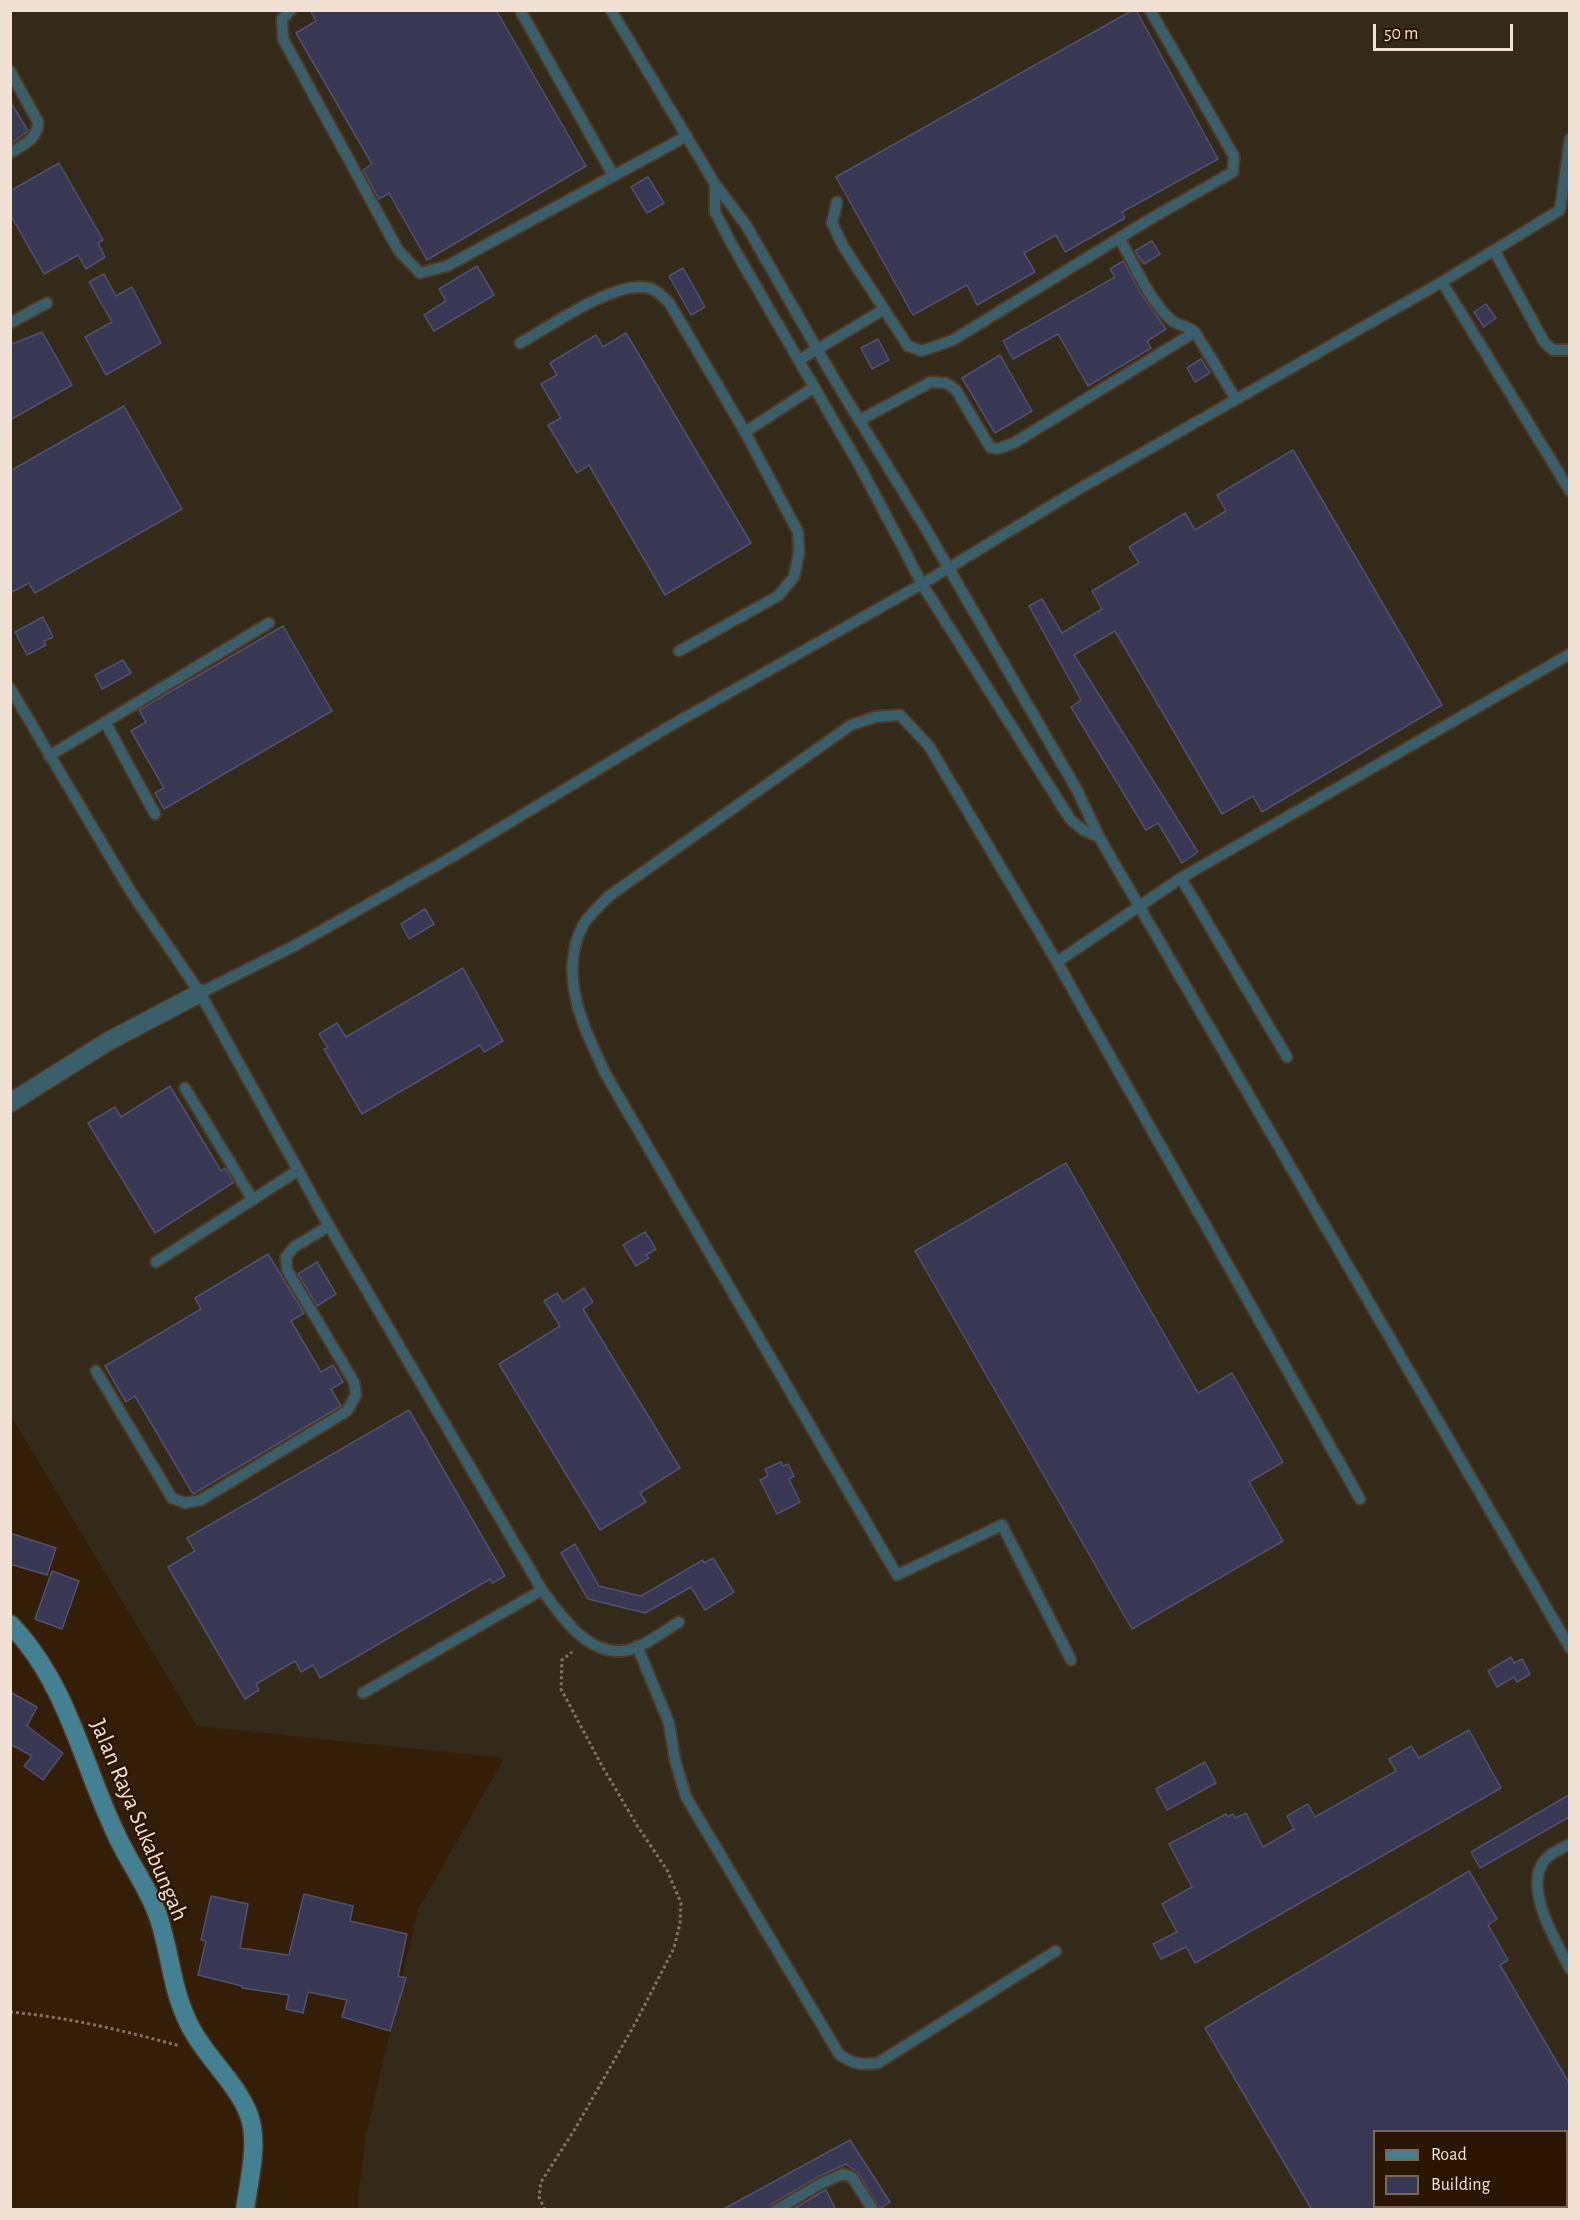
<!DOCTYPE html>
<html>
<head>
<meta charset="utf-8">
<style>
  body { margin:0 }
  #map { position:relative; width:1580px; height:2220px; overflow:hidden; background:#351e08; font-family:"Alegreya Sans",sans-serif }
  canvas { display:block }
  .frame { position:absolute; inset:0; border:12px solid #f0e1d4; pointer-events:none }
  .legend { position:absolute; left:1373px; top:2130px; width:195px; height:78px; box-sizing:border-box; background:#2b1501; border:2px solid #7a6755; margin:0; padding:8px 10px; list-style:none; font-size:18px; color:#f0e1d4 }
  .legend li { display:flex; align-items:center; gap:12px; height:30px }
  .legend b { width:30px; border:2px solid #7a6755 }
  .scale { position:absolute; left:1373px; top:24px; width:140px; height:27px; box-sizing:border-box; border:3px solid #f0e1d4; border-top:0; padding-left:8px; font-size:18px; line-height:21px; white-space:nowrap; color:#f0e1d4; -webkit-text-stroke:4px #2b1501; paint-order:stroke }
</style>
</head>
<body>
<div id="map">
<canvas width="1580" height="2220"></canvas>
<div class="frame"></div>
<ul class="legend">
<li><b style="height:8px;background:#438091"></b>Road</li>
<li><b style="height:16px;background:#383854"></b>Building</li>
</ul>
<div class="scale">50 m</div>
</div>
<script>
const c = document.querySelector('canvas').getContext('2d');
c.lineJoin = 'round';
function paint(path, color) { c.fillStyle = color; c.fill(path, 'evenodd'); }
function stroke(path, color, width, dash) { c.strokeStyle = color; c.lineWidth = width; c.lineCap = dash ? 'butt' : 'round'; c.setLineDash(dash || []); c.stroke(path); }
function write(font, color, halo, rows, align = 'center') {
  c.font = font + ' "Alegreya Sans",sans-serif'; c.lineWidth = 4.5; c.setLineDash([]); c.textBaseline = 'middle'; c.strokeStyle = halo; c.fillStyle = color; for (const [text, x, y, turn = 0] of rows) {
    c.save(); c.translate(x, y); c.rotate((+turn || 0) * Math.PI / 180); c.textAlign = isNaN(turn) ? turn : align; if (halo) c.strokeText(text, 0, 0); c.fillText(text, 0, 0); c.restore();
  }
}
paint(new Path2D(`
  M11,11H1569V2209H357L366,2135L418,1910L504,1758L197,1726L11,1416ZM1374,2132H1566V2206H1374Z`), '#332a1a');
const building = new Path2D(`
  M310,10H496L586,166L427,260L389,193L379,199L363,170L372,164L296,33L316,21Z
  M1133,10H1136L1218,159L1122,212L1125,218L1065,252L1056,235L1024,253L1035,272L977,305L967,285L913,315L836,177Z
  M10,101L28,131L10,144Z
  M59,163L103,240L98,243L105,257L86,269L78,255L44,274L10,214V191Z
  M648,177L664,203L647,213L631,187Z
  M1152,241L1160,254L1144,264L1135,251Z
  M1123,261L1142,295L1166,329L1147,341L1151,348L1088,386L1058,334L1013,359L1003,341L1115,277L1110,269Z
  M477,266L494,295L434,331L424,315L446,301L439,289Z
  M683,268L705,307L691,315L669,276Z
  M104,274L116,296L132,287L161,343L106,375L85,337L112,322L89,282Z
  M1486,304L1496,318L1484,327L1474,312Z
  M42,332L72,385L10,420V345Z
  M626,333L751,543L665,595L589,465L577,473L548,425L561,418L541,384L557,375L550,363L596,335L603,347Z
  M878,339L889,360L872,369L861,348Z
  M1000,355L1032,411L995,433L962,378Z
  M1201,359L1210,373L1195,382L1187,368Z
  M124,406L182,509L35,593L29,583L10,593V471Z
  M1293,450L1442,705L1262,812L1253,796L1222,814L1115,631L1074,655L1198,852L1182,863L1158,823L1146,830L1071,707L1081,700L1029,606L1042,599L1062,633L1102,609L1092,591L1139,563L1129,547L1185,513L1195,530L1226,511L1217,495Z
  M43,617L53,637L44,641L46,645L27,655L15,632Z
  M283,626L332,711L164,809L155,793L164,788L131,731L146,722L139,710Z
  M123,660L131,673L102,689L95,675Z
  M425,909L434,924L409,939L401,924Z
  M463,968L503,1041L484,1052L480,1045L362,1114L324,1049L328,1048L319,1034L337,1023L346,1037Z
  M170,1086L221,1171L225,1168L234,1182L155,1233L88,1123L115,1107L121,1117Z
  M1066,1163L1198,1393L1232,1373L1283,1462L1249,1482L1283,1541L1132,1629L915,1251Z
  M645,1232L656,1249L646,1255L649,1258L636,1266L623,1245Z
  M268,1254L304,1313L291,1321L321,1372L333,1365L343,1382L331,1389L341,1406L193,1494L135,1396L126,1402L105,1366L201,1309L195,1298Z
  M317,1262L336,1294L317,1306L298,1274Z
  M584,1288L593,1302L583,1309L680,1468L640,1493L646,1502L600,1530L499,1364L560,1326L544,1301L557,1293L563,1302Z
  M409,1410L505,1576L492,1583L490,1579L320,1678L313,1665L301,1672L295,1661L256,1684L259,1690L245,1699L168,1567L195,1551L187,1538Z
  M781,1462L783,1466L788,1464L794,1476L789,1479L800,1502L777,1514L760,1480L768,1476L765,1469Z
  M10,1533L56,1548L47,1575L10,1564Z
  M575,1544L599,1586L641,1596L703,1560L704,1563L713,1558L734,1592L705,1610L691,1587L645,1613L588,1599L561,1553Z
  M52,1571L79,1581L62,1629L35,1619Z
  M1511,1657L1514,1663L1522,1659L1530,1674L1517,1682L1514,1677L1497,1687L1488,1671Z
  M10,1692L37,1707L27,1726L63,1753L43,1780L24,1766L32,1756L10,1744Z
  M1469,1730L1501,1788L1195,1963L1186,1947L1161,1959L1153,1944L1177,1932L1162,1904L1192,1887L1169,1844L1226,1814L1228,1817L1233,1814L1235,1818L1246,1813L1263,1847L1294,1829L1287,1816L1308,1804L1315,1817L1396,1771L1389,1759L1411,1746L1419,1758Z
  M1205,1762L1216,1783L1167,1810L1156,1789Z
  M1569,1795V1817L1480,1868L1471,1852Z
  M1469,1871L1497,1919L1488,1925L1508,1960L1500,1965L1569,2083V2132H1374V2210H1312L1205,2028Z
  M304,1894L353,1906L350,1921L407,1934L398,1976L406,1978L390,2031L342,2017L347,2000L308,1992L303,2013L286,2009L289,1995L242,1988V1986L198,1975L206,1941L201,1940L211,1896L248,1904L240,1948L289,1955Z
  M850,2140L890,2202L880,2209L858,2173L846,2164L818,2177L772,2204L769,2210H722Z
  M826,2190L836,2210H792L825,2190Z`);
paint(building, '#383854');
stroke(building, '#51516f', 1.5);
const lane = new Path2D(`
  M291,10L282,19L283,39L398,250L420,273L447,266L687,136
  M520,10L613,175
  M611,10L715,184L746,225L836,382L926,529L1077,790L1099,837L1570,1648
  M10,71L38,122C38,139 23,145 10,153
  M715,184V212L731,243L862,470L922,584L1070,819L1083,830L1099,837
  M837,202L832,223L843,246L908,346L922,351L953,340L1152,218L1233,172L1234,156L1150,10
  M1119,238C1135,265 1148,298 1170,319C1177,326 1187,325 1195,332L1236,399
  M1494,250L1544,342L1553,350H1570
  M1442,282L1570,491
  M10,323L47,303
  M520,343C551,326 608,285 643,287C654,287 663,296 670,304L745,432L813,388
  M799,360L883,310
  M860,420L931,382L946,383L956,390L990,447L997,449L1014,443L1195,332
  M679,651L778,596L794,577L799,553L798,532L745,432
  M10,688L131,892L200,993L329,1226L542,1590C560,1614 585,1653 621,1651C641,1650 662,1632 679,1622
  M105,722L155,814
  M49,756L269,623
  M1181,878L1287,1057
  M1057,962L1181,878L1570,654
  M200,993L296,945L452,857L670,726L922,584L1079,489L1442,282L1560,210L1570,139
  M185,1088L253,1200
  M156,1262L297,1171
  M96,1371L172,1498L185,1503L201,1500L347,1411L356,1395L354,1382L287,1270L286,1257L294,1247L329,1226
  M637,1646L669,1723L675,1760L686,1797L839,2054C852,2064 861,2065 878,2063L1056,1951
  M1071,1660L1002,1525L897,1575L605,1073C584,1028 558,977 582,927C587,916 601,905 609,896L851,725L875,717L900,715L929,746L1057,962L1360,1499
  M363,1693L542,1590
  M1570,1844C1563,1848 1555,1851 1549,1856C1518,1881 1557,1943 1570,1969
  M776,2210L822,2183L843,2174L852,2177L873,2210`);
const street = new Path2D(`
  M10,1103L107,1042L200,993`);
const secondary = new Path2D(`
  M10,1624C67,1682 82,1763 116,1834C129,1863 149,1888 159,1919C171,1955 171,1988 189,2024C204,2056 236,2081 249,2115C259,2143 249,2180 245,2210`);
stroke(lane, '#4f3925', 14);
stroke(street, '#4f3925', 21);
stroke(secondary, '#4f3925', 21);
stroke(new Path2D(`
  M10,2012C68,2017 125,2031 180,2046
  M545,2210L539,2197L541,2182L575,2129L636,2022L674,1948L680,1923L681,1903L667,1870L638,1827L602,1766L561,1689L562,1660L572,1652`), '#867260', 3, [3, 3]);
stroke(lane, '#3b5f6a', 10);
stroke(street, '#3b5f6a', 18);
stroke(secondary, '#438091', 18);
write('24px', '#f0e1d4', '#2b1501', [
  ["Jalan Raya Sukabungah",139,1820,67]
]);
</script>
</body>
</html>
